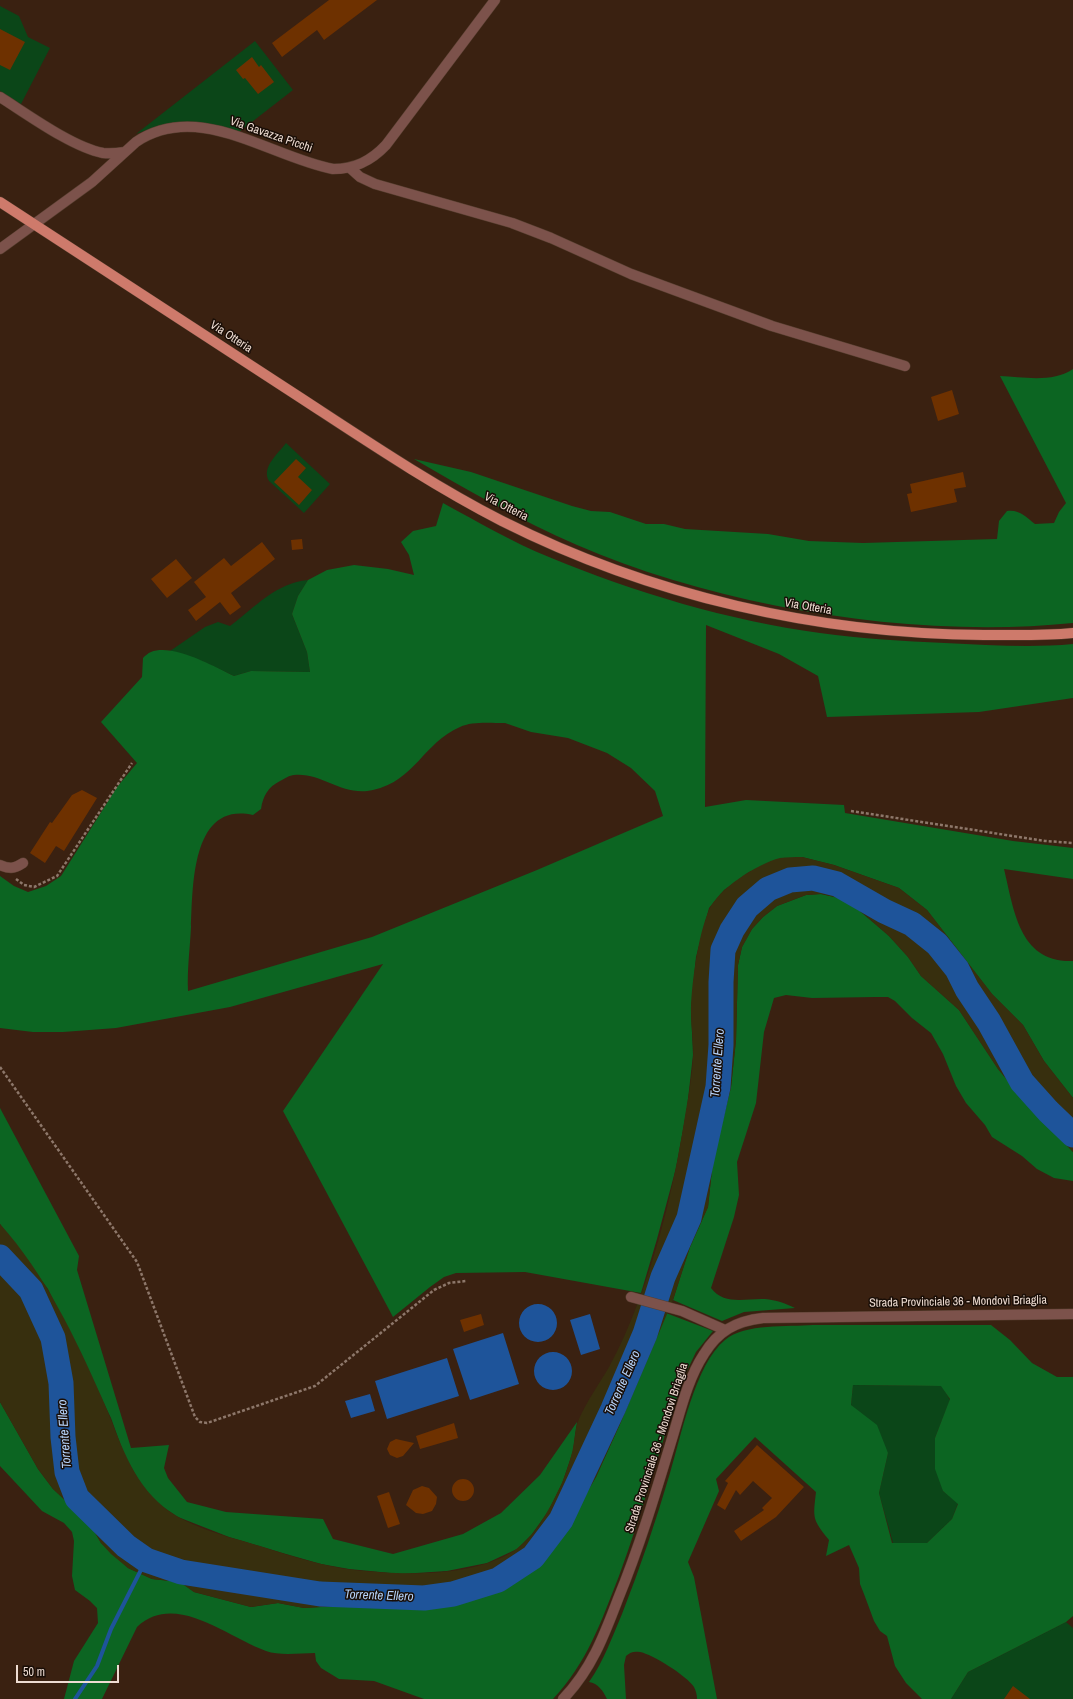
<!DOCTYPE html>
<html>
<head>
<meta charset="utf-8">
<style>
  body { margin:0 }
  #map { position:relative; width:1073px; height:1699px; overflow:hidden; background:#3a2111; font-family:"Archivo Narrow",sans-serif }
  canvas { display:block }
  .scale { position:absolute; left:16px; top:1665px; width:103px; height:18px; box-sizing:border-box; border:2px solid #eedcd2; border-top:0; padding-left:5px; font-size:12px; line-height:14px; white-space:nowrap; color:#eedcd2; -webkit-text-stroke:3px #190e07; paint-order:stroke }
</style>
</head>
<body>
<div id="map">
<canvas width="1073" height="1699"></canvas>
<div class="scale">50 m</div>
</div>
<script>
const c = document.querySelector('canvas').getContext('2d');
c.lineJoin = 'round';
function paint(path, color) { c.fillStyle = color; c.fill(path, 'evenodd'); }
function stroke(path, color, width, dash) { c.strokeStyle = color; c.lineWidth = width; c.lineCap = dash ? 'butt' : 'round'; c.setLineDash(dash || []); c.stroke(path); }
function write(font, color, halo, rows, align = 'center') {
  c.font = font + ' "Archivo Narrow",sans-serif'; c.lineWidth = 3; c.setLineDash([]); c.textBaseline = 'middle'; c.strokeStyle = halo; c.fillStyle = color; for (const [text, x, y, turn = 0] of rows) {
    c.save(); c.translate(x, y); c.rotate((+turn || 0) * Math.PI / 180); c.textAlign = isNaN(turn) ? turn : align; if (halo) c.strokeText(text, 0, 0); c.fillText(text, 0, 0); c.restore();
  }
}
paint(new Path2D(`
  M0,6L19,16L28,37L50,48L21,104L0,91Z
  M255,41L293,90L239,132C201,119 174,119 136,134Z
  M286,443L330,484L304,513L269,481C261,467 278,454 286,443Z
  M308,580L298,596L292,614L307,652L310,672L251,671L234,676L204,662L170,651L205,627L218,622L230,626C255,607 276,583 308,580Z
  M853,1385L942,1386L950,1400L935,1438L943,1491L958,1503L952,1519L927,1543H893L879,1493L888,1453L851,1405Z
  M1066,1622L1073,1628V1699H951L968,1672Z`), '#0b4618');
paint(new Path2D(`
  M1073,369V623C914,639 723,608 577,545C520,520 467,490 414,459L471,472L572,506L591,511L610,512L646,524H664L685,529L768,534L809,541L863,543L997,539L999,521L1007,511C1019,509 1026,517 1035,524L1054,523L1059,512L1066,503L1000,376C1023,377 1053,383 1073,369Z
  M443,503C478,522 512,542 549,557C633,592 730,621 820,633C862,639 903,641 945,643C987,645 1031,648 1073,644V698L979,712L827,717L818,676L779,654L706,625L705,807L746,800L844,805L845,813L1013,841L1073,848V879L1004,869C1014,910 1019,963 1073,961V1098L1044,1061L1023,1025L992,994L927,910L899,888L834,865L802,857L749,872L724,890L709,908L696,957L691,1010L693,1055L687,1108L676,1168L657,1239L641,1293L525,1272L456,1273L444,1277L430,1287L393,1317L283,1111L383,964L230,1007L116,1028L63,1032H33L0,1028V876L14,886L28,892L46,886L61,876L117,787L137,763L101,722L142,677L143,658C145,656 148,653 151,652C173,643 215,667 234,676L251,671L310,672L307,652L292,614L298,596L308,580L327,570L354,565L388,569L414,575L409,555L401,542L413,531L436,526ZM505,723L531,732L568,738L607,753L631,768L655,791L663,816L537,870L372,937L188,991C187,970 190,948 191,927C193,887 191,801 253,815L261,809C263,796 268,787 280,781C284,779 290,775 294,775C322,772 342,797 373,790C415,781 423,743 460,727C472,721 491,723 505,723Z
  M821,894L839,898L855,907L889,936L908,957L921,976L959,1010L998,1069L1019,1094L1073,1152V1181L1054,1178L1037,1169L1022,1156L992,1137L985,1125L966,1103L956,1086L943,1054L931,1033L912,1018L895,1001L888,997H876L812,998L786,995L774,998L764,1032L756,1103L737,1162L739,1195L734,1217L711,1288C724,1306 747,1298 765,1299C776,1300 785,1303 795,1308L744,1312L722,1321L673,1300L690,1247L708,1207L713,1160L731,1087L736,1040L738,965L742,947L752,929L763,917L777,906L806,895Z
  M0,1108L79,1256L77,1270L131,1448L169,1445L164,1468L168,1478L187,1502L226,1512L323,1519L333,1539L393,1554L463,1534L501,1513L540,1475L577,1422L573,1451L563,1481L549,1510L532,1534L517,1549L487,1563L447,1571L401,1574L349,1569L321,1564L286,1554L229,1537L178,1517L160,1505L144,1489L125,1457L111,1418L48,1289L0,1224Z
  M666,1313L713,1331L696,1352L684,1377C661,1443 643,1511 619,1576C601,1622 587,1663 553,1699H424L374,1681L339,1679L321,1668L316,1661L315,1653C300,1653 280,1656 266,1651C227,1637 175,1591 137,1627L102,1699H64L74,1661L98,1623L97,1608L90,1601L75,1590L72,1576L74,1541L72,1532L64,1523L42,1511L0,1466V1402L38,1469L53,1489L67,1502L83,1512L101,1543L128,1568L152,1579L180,1582L194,1592L251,1607L278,1603L304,1608L338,1606L385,1608L502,1587L548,1556L596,1477L620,1424Z
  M813,1325H991L1010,1340L1032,1363L1057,1377H1073V1616L1066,1622L968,1672L951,1699H922L906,1683L895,1666L887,1636L880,1631L874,1621L864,1594L860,1584L859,1568L849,1545L826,1556L829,1540C812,1519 813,1518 816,1492L755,1437L716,1479L719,1491L688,1562L694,1577L717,1699H697C697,1695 696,1691 694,1687C687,1676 652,1654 640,1652C634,1651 630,1652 626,1656L624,1665L626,1699H607C603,1691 598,1683 589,1682C604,1661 612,1637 622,1614C640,1568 656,1521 670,1473C681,1437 695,1364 725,1340C745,1323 788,1327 813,1325ZM853,1385L941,1386L950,1399L935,1438V1469L943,1491L958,1504L952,1519L927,1543H892L879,1493L888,1453L877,1425L851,1405Z`), '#0c6522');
paint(new Path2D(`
  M802,857L834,865L899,888L927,910L992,994L1023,1025L1044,1061L1073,1098V1152L1019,1094L998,1069L959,1010L921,976L908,957L889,936L855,906L839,898L821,894L806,895L777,906L763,917L752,929L742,947L738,965L736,1040L731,1087L713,1160L708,1207L690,1247L673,1300L620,1424L596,1477L554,1548L540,1563L502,1587L472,1599L442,1607L385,1608L338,1606L304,1608L278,1603L251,1607L194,1592L180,1582L152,1579L128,1568L111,1554L101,1543L83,1512L67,1502L53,1489L38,1469L0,1402V1224C45,1274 75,1337 102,1398C118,1434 128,1474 158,1502C184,1527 227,1536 260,1546C291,1556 322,1566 354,1570C403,1575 473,1578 515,1550C537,1535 551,1506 562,1483C566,1472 571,1459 573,1448C575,1438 575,1427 579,1419C587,1401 599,1384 609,1367C620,1347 629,1326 637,1305C661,1243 676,1175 686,1110C689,1093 692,1075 693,1058C694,1043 691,1028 691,1013C691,986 698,935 709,910C718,889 757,864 780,858C787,857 795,857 802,857Z`), '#372f0e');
paint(new Path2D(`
  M519 1323a19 19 0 1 1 38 0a19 19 0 1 1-38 0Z
  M590,1314L600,1349L581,1355L570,1320Z
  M503,1333L519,1384L470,1400L453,1349Z
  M534 1371a19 19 0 1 1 38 0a19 19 0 1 1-38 0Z
  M447,1358L459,1396L387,1419L375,1381Z
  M370,1394L375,1411L351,1418L345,1401Z`), '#1e549a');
stroke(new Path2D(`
  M75,1699L97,1666L111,1629L146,1560`), '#1e549a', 4);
stroke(new Path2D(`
  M0,1257L31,1290L53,1338L61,1383L63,1437L67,1472L77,1498L126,1546L146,1560L181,1572L320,1594L424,1598L453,1594L498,1580L533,1557L561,1520L613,1409L645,1334L663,1277L689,1218L718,1087L721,1045V982L723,950L732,930L747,907L768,889L790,880L813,878L837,884L884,911L912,924L937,944L957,969L967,989L989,1022L1022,1082L1048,1111L1073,1135`), '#1e549a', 25);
paint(new Path2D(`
  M329,0H377L324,40L317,30L282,57L272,43Z
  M0,29L25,42L10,70L0,65Z
  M252,57L259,67L261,65L274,82L258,94L245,78L243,79L236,70Z
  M952,390L959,414L938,421L931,397Z
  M296,459L306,468L298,477L312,490L299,505L274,482Z
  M963,472L966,487L954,489L957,502L911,512L907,494L912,493L910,484Z
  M302,539L303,549L292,550L291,540Z
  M262,542L275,559L231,593L241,607L230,615L220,602L196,621L188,610L206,597L194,582L224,558L231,566Z
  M176,559L192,578L167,598L151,579Z
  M82,790L97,798L64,851L56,846L45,863L30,853L50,822L52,823L72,795Z
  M481,1314L484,1325L464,1332L460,1320Z
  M454,1423L458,1438L420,1449L416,1436Z
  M396,1439L414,1443L403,1456L397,1458L390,1455L387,1449L390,1442Z
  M757,1445L804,1487L776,1517L741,1541L734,1531L764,1510L762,1508L772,1498L753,1481L740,1495L736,1490L725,1510L717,1505L728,1483L725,1481Z
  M452 1490a11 11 0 1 1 22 0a11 11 0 1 1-22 0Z
  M422,1486L429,1488L437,1497L436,1504L432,1511L423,1514L416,1513L406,1505L413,1490Z
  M389,1492L400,1524L388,1528L377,1496Z
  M1013,1686L1030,1699H1004Z`), '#6e3100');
const minor = new Path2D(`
  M0,97C27,114 72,147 103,153C111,154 118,153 125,152
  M350,168L360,177L375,184L512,223L551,238L631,274L772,326L905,366
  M0,249L92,182L136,142C199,100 270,157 333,169C355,169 371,161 386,145L495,0
  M0,865C9,869 14,869 23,863
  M631,1297L682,1311L725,1330
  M563,1699C591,1670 604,1636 618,1599C639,1548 655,1495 671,1442C680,1413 687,1380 704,1354C718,1331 736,1321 763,1318L1073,1314`);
const major = new Path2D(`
  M0,202C95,264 189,325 284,387C355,433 426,482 502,521C651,596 818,634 984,635C1014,635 1043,636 1073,633`);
stroke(minor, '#573f30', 11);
stroke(major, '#573f30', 11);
stroke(new Path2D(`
  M851,811L1045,841L1073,843
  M16,879L24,885L34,887L57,876L132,763
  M0,1067L137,1262L195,1417L200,1422L207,1423L315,1386L434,1290L449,1283L466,1281`), '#8d776a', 2.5, [3, 2]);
stroke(minor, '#7c524b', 10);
stroke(major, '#ce7a6b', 10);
write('12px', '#eedcd2', '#190e07', [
  ["Via Gavazza Picchi",271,135,19],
  ["Via Otteria",231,337,33],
  ["Via Otteria",506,507,27],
  ["Via Otteria",808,607,10],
  ["Strada Provinciale 36 - Mondovì Briaglia",958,1302,-1],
  ["Strada Provinciale 36 - Mondovì Briaglia",657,1448,-72]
]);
write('italic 13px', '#b4d1f8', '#190e07', [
  ["Torrente Ellero",718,1063,-86],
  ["Torrente Ellero",623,1383,-66],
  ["Torrente Ellero",65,1434,-94],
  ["Torrente Ellero",379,1596,2]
]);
</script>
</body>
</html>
